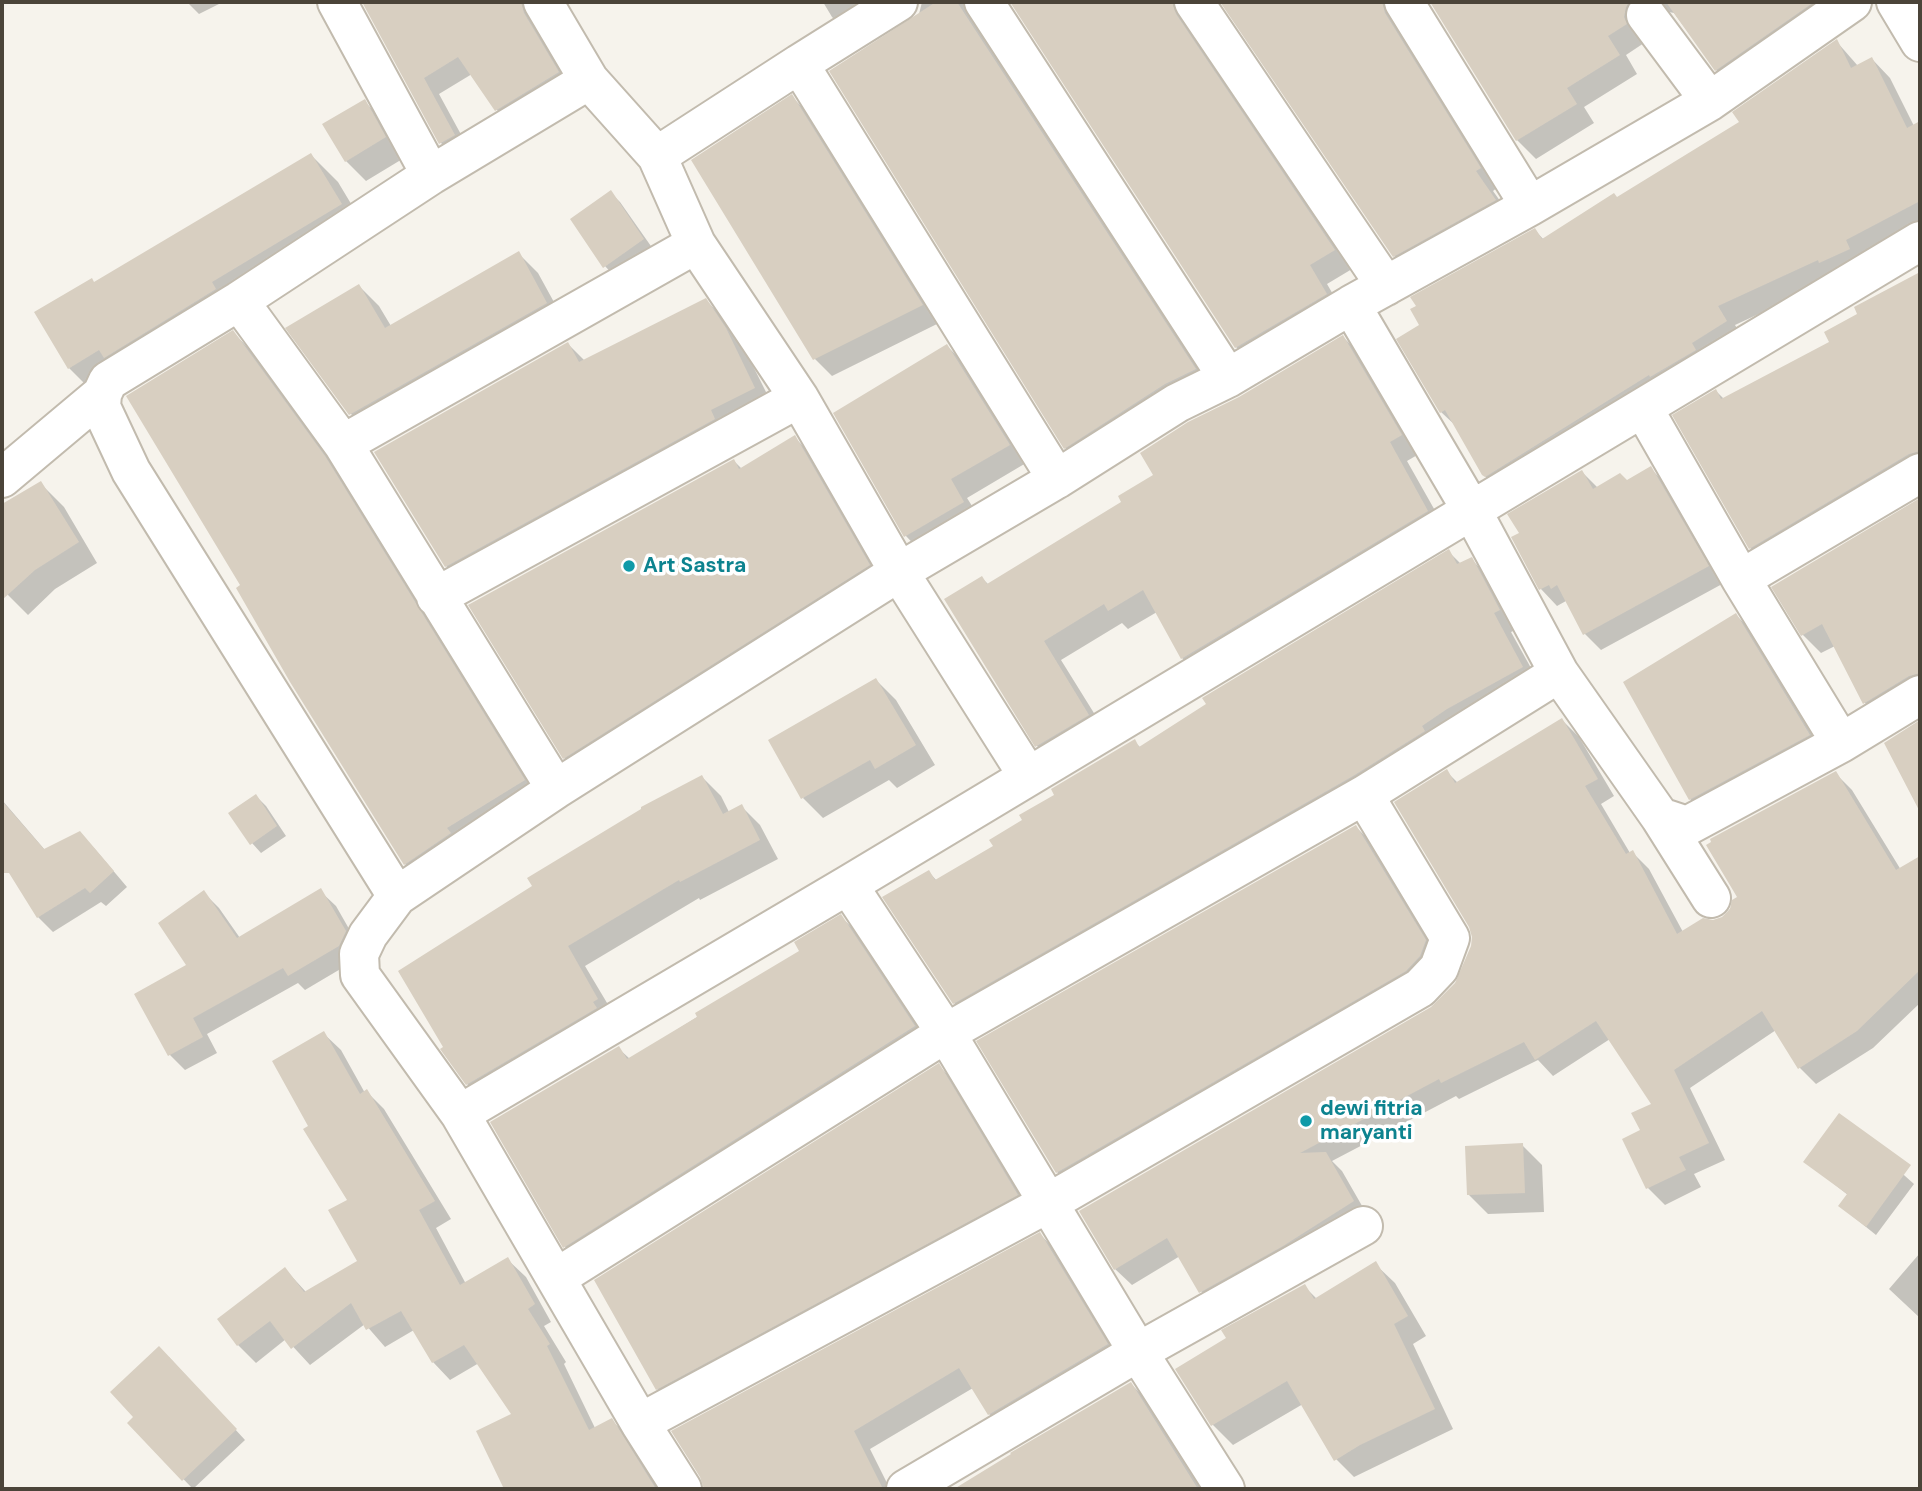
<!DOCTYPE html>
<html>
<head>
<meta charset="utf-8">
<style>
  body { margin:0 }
  #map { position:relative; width:1922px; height:1491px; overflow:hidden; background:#f6f3ec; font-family:"DM Sans",sans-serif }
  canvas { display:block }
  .frame { position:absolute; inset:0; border:4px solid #4b4439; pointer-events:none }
</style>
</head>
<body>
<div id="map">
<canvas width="1922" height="1491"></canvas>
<div class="frame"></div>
</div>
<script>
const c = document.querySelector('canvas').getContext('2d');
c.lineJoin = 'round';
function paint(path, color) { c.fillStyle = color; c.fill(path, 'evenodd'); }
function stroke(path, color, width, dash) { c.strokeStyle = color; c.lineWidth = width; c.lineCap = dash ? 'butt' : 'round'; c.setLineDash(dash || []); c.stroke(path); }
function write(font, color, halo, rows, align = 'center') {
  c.font = font + ' "DM Sans",sans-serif'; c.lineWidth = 7; c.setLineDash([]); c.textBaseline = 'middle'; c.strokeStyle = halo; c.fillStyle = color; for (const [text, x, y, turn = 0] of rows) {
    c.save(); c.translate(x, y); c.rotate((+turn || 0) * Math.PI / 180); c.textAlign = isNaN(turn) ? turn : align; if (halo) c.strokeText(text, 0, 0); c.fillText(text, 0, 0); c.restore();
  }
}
paint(new Path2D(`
  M187,2H223L199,14Z
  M364,2H528L574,89L512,126L497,110L472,74L439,94L470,151L457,159L441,143Z
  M823,2H905L851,36L832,17Z
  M922,2H991L1213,388L1084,466L1065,448L919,14Z
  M1012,2H1201L1352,269L1327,284L1344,313L1255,366L1236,347Z
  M1222,2H1411L1498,187L1493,191L1513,219L1413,274L1394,256Z
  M1432,2H1845L1735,88L1716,70L1674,13L1664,11L1644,43L1626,55L1637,74L1584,107L1594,123L1536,159L1517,140Z
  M1837,42L1858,66L1872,59L1890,78L1914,126L1920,123V229L1836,278L1735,325L1744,340L1502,494L1483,474L1457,427L1441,412L1421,325L1535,230L1544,240L1617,199L1741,123Z
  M792,97L809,114L939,323L832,376L815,359Z
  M364,101L384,121L404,158L366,181L346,161Z
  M311,155L338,182L368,232L96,395L69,368L95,284Z
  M610,192L620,202L653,249L614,276L605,266Z
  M518,253L538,273L566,324L371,434L351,414L288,328L359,286L379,306L391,326Z
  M1920,274V477L1769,566L1750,548L1716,391L1724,399L1831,342L1860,315L1856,307Z
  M706,300L725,320L745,350L774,408L466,586L446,566L568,344L585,361Z
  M233,332L250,350L342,475L541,798L422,881L405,864Z
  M1343,337L1362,356L1419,454L1407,461L1446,530L1201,677L1182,658L1157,612L1128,629L1122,623L1061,660L1107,734L1056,765L1037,746L982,578L989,585L1124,503L1240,398Z
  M947,346L965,364L1026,463L967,498L981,520L923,554L906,536L835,414Z
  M795,438L815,458L888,585L584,778L564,758L734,461L742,469Z
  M1651,469L1667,485L1724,583L1601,650L1585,634L1566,601L1557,606L1541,589L1521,534L1582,472L1598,488L1627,482Z
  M44,487L64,507L97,563L55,589L28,615L8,595L2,585V526Z
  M1920,500V699L1883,721L1865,703L1835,646L1821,653L1802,634L1774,587Z
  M1449,552L1461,564L1471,559L1490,578L1518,629L1511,632L1541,686L973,1021L954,1003L929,872L937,881L995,847L1056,795L1134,741L1141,748Z
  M1736,615L1755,634L1828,754L1709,818L1690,799Z
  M876,680L896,700L935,765L897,788L889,780L823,818L803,798Z
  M1562,720L1579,737L1614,796L1601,804L1630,853L1632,852L1649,869L1683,932L1723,918L1835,773L1852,790L1920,901L1899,914L1920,936V1003L1873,1048L1816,1084L1800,1068L1776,1030L1690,1088L1725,1160L1694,1174L1701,1187L1665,1205L1648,1188L1625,1140L1642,1131L1654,1104L1610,1039L1553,1076L1538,1060L1459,1099L1456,1096L1332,1161L1342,1171L1369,1218L1217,1308L1201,1291L1180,1256L1132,1285L1115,1269L1432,1008L1457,984L1472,945L1473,935L1446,771L1458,783Z
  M702,777L721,796L729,812L741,806L760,825L778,859L700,900L699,898L585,966L616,1018L486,1103L467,1084L443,1050Z
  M256,796L266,806L286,836L261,853L252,843Z
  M2,800L45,850L94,848L127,887L106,906L101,902L53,932L38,917L2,858Z
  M1356,827L1378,849L1447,963L1079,1194L1057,1172Z
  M320,891L336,906L360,948L354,961L305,990L298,983L207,1034L217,1053L185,1070L170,1055L137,994L189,965L203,892L219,908L240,938Z
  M841,917L861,936L934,1047L584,1266L565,1247L618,1048L630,1059L801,952Z
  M323,1033L341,1050L365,1093L367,1092L384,1109L451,1219L436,1228L466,1284L508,1260L526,1277L551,1322L544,1326L566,1362L564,1364L595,1428L611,1420L629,1437L661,1489H506L478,1432L513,1415L479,1363L450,1380L433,1362L414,1330L385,1347L365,1324L310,1365L286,1339L256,1363L238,1345L219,1319L285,1269L306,1292L360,1261L349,1200L311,1126Z
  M939,1066L960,1087L1037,1216L678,1410L657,1389Z
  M1839,1117L1914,1184L1876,1235L1840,1206L1848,1195L1806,1162Z
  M1522,1145L1542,1165L1544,1212L1488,1214L1468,1194Z
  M1040,1234L1057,1252L1124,1362L1007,1432L989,1414L973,1388L870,1449L890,1489H705Z
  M1920,1253V1318L1889,1289Z
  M1375,1264L1395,1283L1426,1336L1413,1344L1453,1429L1354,1477L1334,1457L1303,1404L1233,1445L1213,1425L1177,1370L1228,1339L1304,1286L1317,1299Z
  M169,1357L245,1440L193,1489L129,1423L136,1417Z
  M1131,1384L1148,1401L1202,1489H957Z`), '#0003');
paint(new Path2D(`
  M362,2H521L524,13L559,72L495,111L458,57L424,78L455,135L439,144Z
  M936,2H957L1196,369L1165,384L1064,449L829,71Z
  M1010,2H1172L1176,14L1335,250L1310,265L1327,294L1235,348Z
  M1220,2H1382L1385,13L1481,168L1476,171L1496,200L1393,257Z
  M1430,2H1629L1626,7L1624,17L1627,24L1608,36L1620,55L1567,88L1577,104L1516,141Z
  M1666,2H1814L1715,71Z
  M1837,39L1851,68L1872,57L1907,128L1920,121V201L1846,240L1850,249L1819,263L1818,260L1718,306L1727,321L1692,343L1696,350L1650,377L1649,375L1485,477L1482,475L1445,410L1440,413L1396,339L1419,325L1410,309L1416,306L1410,297L1535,228L1542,239L1614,193L1617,197L1739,122L1732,112Z
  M792,94L923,305L813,360L691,160Z
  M365,99L386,137L345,162L322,124Z
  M311,153L342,204L212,282L216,289L104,358L99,350L68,369L34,312L92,278L94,282Z
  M611,190L644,239L603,268L570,219Z
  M519,251L547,303L349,415L285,328L359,284L385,328Z
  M1920,272V451L1909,454L1749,549L1672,415L1716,389L1721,399L1829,342L1824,332L1857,314L1854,307Z
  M706,298L726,328L755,388L711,410L715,419L445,567L374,452L568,342L579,362Z
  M233,330L325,456L525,780L447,828L451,833L404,865L290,682L236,588L240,585L126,396Z
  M1343,335L1402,435L1390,442L1428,511L1181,659L1143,590L1108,611L1104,604L1044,641L1089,715L1035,747L944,599L982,576L987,584L1121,502L1118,496L1153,475L1140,453L1188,422L1239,397Z
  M947,344L1010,445L951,479L964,502L904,537L833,413Z
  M795,435L870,565L563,759L468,605L734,459L739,469Z
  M1651,466L1709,566L1583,635L1557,585L1551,589L1549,585L1539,590L1511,537L1519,533L1507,514L1582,470L1593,489L1620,473L1627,480Z
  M41,481L79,542L35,570L2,600V504Z
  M1920,498V673L1909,676L1863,704L1822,624L1801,636L1771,587Z
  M1449,549L1457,564L1472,557L1500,610L1494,613L1523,667L1447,709L1422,726L1425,731L1353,776L953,1004L882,897L929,870L935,880L993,846L989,840L1022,820L1019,815L1054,795L1051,789L1135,739L1139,747L1206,704L1202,698Z
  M1736,613L1810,735L1689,800L1623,682Z
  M876,678L916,745L875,769L870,760L801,799L768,740Z
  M1562,718L1598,779L1585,786L1626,854L1633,850L1677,934L1703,918L1713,920L1722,917L1730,909L1732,900L1737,897L1706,845L1711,842L1710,839L1836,771L1896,870L1920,856V970L1857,1031L1798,1069L1762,1011L1674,1070L1709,1143L1679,1157L1686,1170L1646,1189L1622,1139L1640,1130L1631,1113L1651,1104L1596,1021L1535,1060L1524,1042L1441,1083L1439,1079L1300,1153L1326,1152L1354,1201L1283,1246L1199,1293L1167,1238L1114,1270L1079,1211L1431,1007L1455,983L1471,946L1472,937L1469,927L1394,802L1447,769L1455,783Z
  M1920,720V812L1884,743Z
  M702,775L723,814L742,804L760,840L680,882L679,880L568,946L598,999L593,1002L597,1008L466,1085L440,1049L443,1047L398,971L532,886L527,878L641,809V807Z
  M256,794L277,826L250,845L228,813Z
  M2,801L44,849L80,831L114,871L90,893L85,888L37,918L9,873H2Z
  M1356,825L1426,940L1420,956L1406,971L1056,1173L976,1041Z
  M321,888L346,931L339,946L288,976L283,968L193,1018L203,1037L168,1056L134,994L186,965L158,923L204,890L237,938Z
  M841,914L915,1026L563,1248L490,1122L619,1046L627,1059L697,1017L695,1013L799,951L794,942Z
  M324,1031L360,1094L367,1089L435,1201L419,1210L460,1285L508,1257L535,1304L528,1309L550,1344L547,1346L589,1430L612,1418L656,1489H504L476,1431L511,1414L464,1345L432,1363L401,1311L366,1330L351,1303L291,1349L270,1321L237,1346L217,1319L285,1267L304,1292L357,1261L328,1210L347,1200L303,1129L308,1126L272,1061Z
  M939,1063L1018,1195L656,1390L594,1280Z
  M1839,1113L1911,1165L1866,1227L1838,1206L1847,1194L1803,1162Z
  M1523,1143L1525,1193L1467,1195L1465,1146Z
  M1040,1232L1108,1344L988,1415L959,1368L854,1431L883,1489H704L700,1477L671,1431Z
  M1376,1261L1408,1316L1394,1324L1435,1409L1360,1445L1334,1461L1287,1381L1211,1426L1175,1369L1226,1338L1221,1330L1305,1284L1314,1299Z
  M159,1346L237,1429L182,1481L127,1423L133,1417L110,1392Z
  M1131,1382L1198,1489H954L1011,1454L1010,1453Z`), '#d8cfc1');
const minor = new Path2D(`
  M337,2L431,175
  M543,2L589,80
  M984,2L1228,378
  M1194,2L1386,286
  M1404,2L1530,206
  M1896,2L1920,42
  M1646,15L1710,101
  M799,64L898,2
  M657,156L799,64L1057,479
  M239,301L343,444L556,789
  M1351,305L1472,511L1559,673L1660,817L1687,826L1841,743L1920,695
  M1643,408L1741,579L1841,743
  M343,444L696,244
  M2,478L102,394
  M1741,579L1920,473
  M436,597L799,398
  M1660,817L1711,898
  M848,885L946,1033L1138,1352L1225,1489
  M397,896L131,471L101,407L102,394L108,381L239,301L431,175L589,80L657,156L696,244L799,398L899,572L1028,776
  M460,1114L848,885L1920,241
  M556,1278L946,1033L1364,795L1559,673
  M640,1423L1050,1202L1420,988L1439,968L1450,938L1364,795
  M682,1489L640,1423L460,1114L360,975L359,954L368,935L397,896L556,789L899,572L1057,479L1177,403L1228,378L1351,305L1530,206L1710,101L1852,2
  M906,1489L1138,1352L1363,1226`);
stroke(minor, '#c2bbae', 42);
stroke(minor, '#fff', 38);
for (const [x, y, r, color] of [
  [629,566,7,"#0f9aa8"],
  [1306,1121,7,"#0f9aa8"]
]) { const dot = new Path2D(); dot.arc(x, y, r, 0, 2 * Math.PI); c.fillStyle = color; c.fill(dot); stroke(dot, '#fff', 2.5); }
write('bold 21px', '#0d838f', '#fff', [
  ["Art Sastra",643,566],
  ["dewi fitria",1320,1109],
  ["maryanti",1320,1133]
], 'left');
</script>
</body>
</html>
